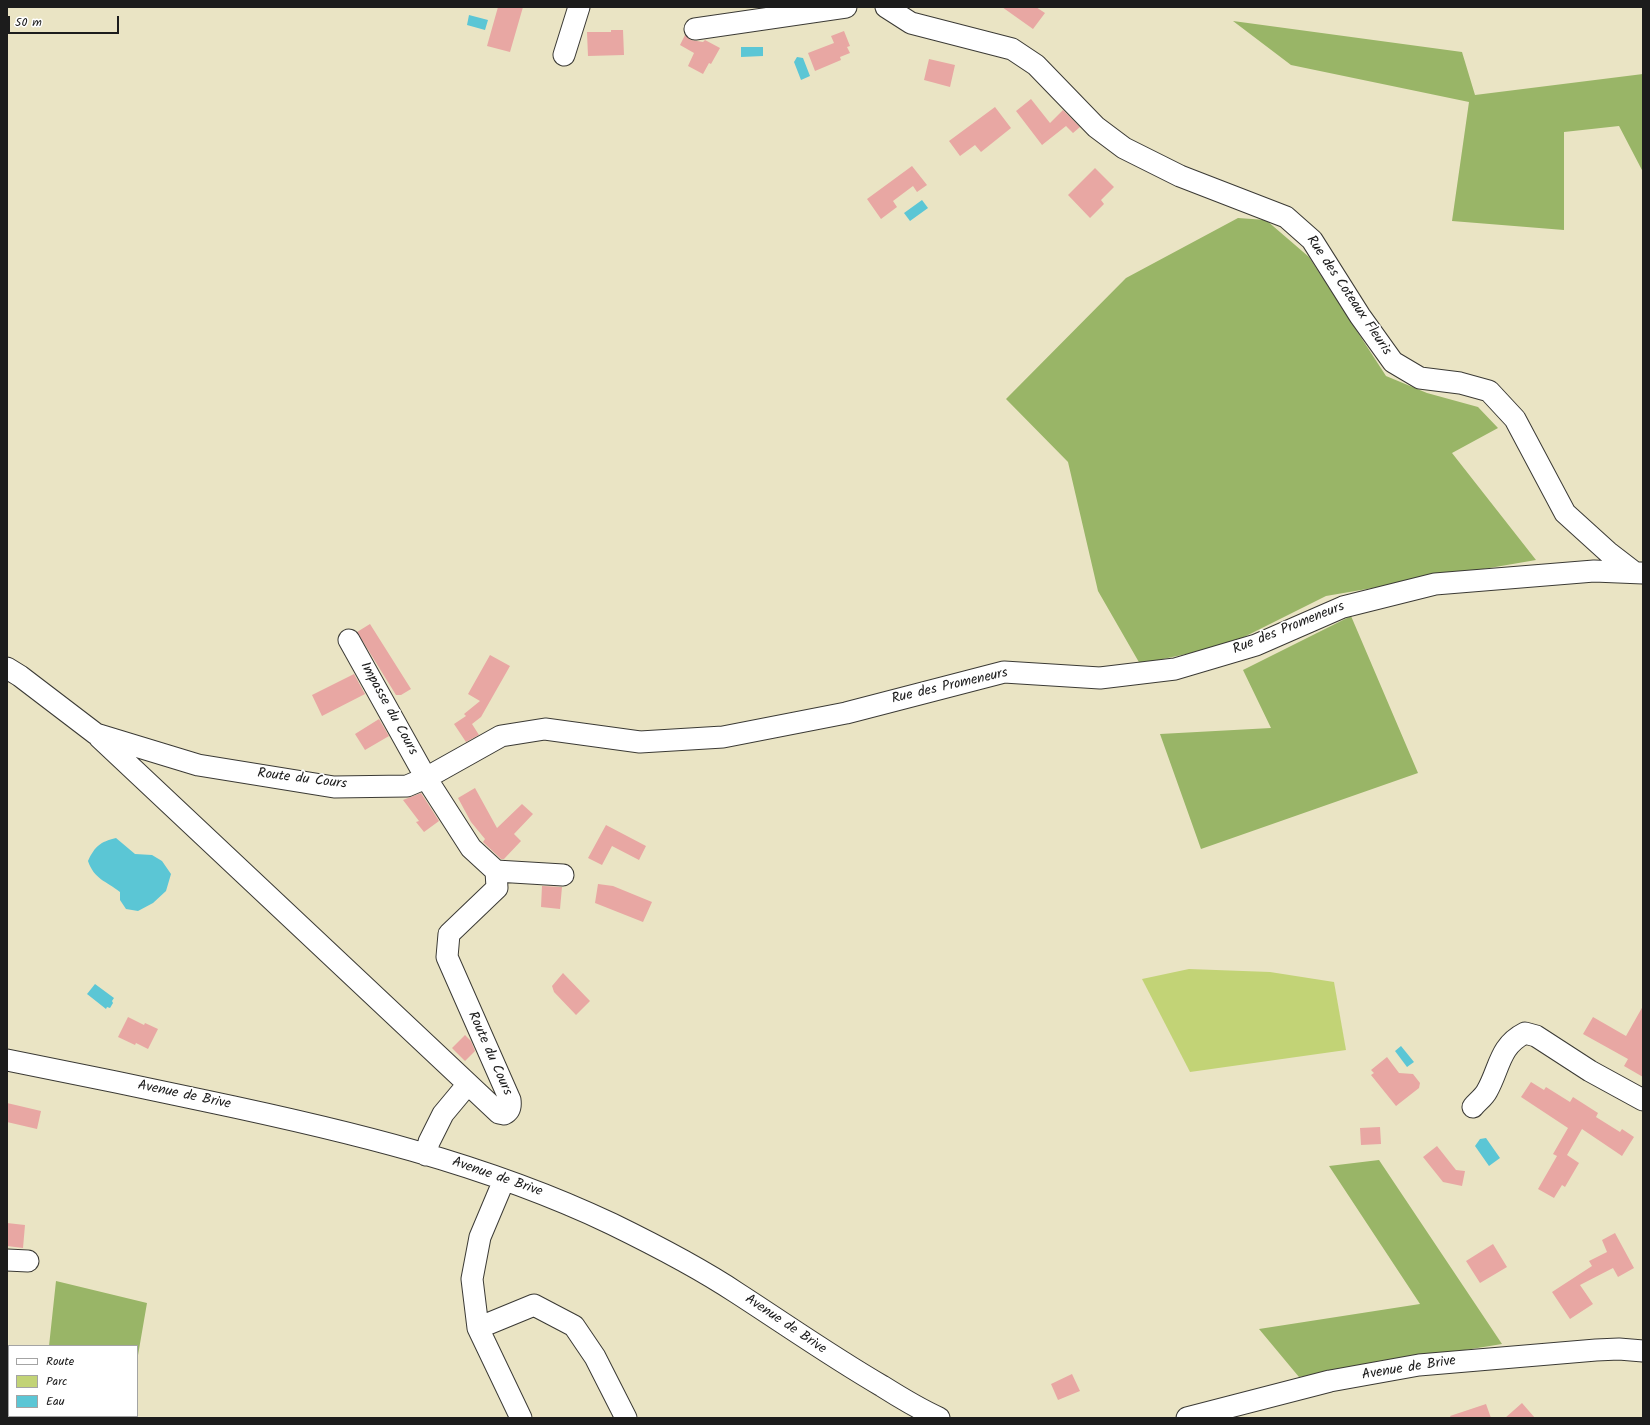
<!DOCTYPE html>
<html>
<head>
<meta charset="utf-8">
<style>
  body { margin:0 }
  #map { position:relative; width:1650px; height:1425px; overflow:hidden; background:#eae4c4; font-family:Kalam,sans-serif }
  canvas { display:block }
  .frame { position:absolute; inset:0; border:8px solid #1c1c1c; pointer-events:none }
  .legend { position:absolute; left:8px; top:1345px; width:130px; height:72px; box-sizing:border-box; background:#fff; border:1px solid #a4a4a4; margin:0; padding:5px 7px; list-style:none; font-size:12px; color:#1c1c1c }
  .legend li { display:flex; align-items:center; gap:8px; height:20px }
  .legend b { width:20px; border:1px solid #a4a4a4 }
  .scale { position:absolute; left:8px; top:16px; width:111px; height:18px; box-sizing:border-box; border:2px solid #1c1c1c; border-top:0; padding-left:5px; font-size:12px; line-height:14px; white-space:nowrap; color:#1c1c1c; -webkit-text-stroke:3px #fff; paint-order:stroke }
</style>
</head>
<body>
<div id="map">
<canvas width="1650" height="1425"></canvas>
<div class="frame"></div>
<ul class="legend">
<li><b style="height:5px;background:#fff"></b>Route</li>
<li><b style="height:11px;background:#c2d376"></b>Parc</li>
<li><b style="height:11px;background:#5bc6d5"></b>Eau</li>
</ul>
<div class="scale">50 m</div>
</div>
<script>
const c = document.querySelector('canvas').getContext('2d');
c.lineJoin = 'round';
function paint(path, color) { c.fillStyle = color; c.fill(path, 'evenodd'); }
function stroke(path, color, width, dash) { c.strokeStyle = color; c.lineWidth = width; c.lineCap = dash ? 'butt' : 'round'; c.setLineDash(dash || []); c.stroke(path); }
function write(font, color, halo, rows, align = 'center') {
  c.font = font + ' Kalam,sans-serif'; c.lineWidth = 3.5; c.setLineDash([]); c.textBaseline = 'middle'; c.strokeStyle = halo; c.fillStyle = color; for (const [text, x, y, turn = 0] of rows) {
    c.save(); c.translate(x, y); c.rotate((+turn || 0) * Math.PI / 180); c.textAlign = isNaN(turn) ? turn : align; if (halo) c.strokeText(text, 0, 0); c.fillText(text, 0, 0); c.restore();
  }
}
paint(new Path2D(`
  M1189,969L1270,972L1334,982L1346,1050L1190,1072L1142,979Z`), '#c2d376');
paint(new Path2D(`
  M1233,21L1462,52L1475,95L1643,74V172L1619,126L1564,132V230L1452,221L1469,102L1291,65Z
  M1238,218L1266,220L1309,257L1386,376L1427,393L1478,407L1498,428L1452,453L1536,560L1326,596L1228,645L1140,664L1098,591L1068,462L1006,399L1126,278Z
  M1351,616L1418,773L1201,849L1160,734L1271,728L1243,670Z
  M1379,1160L1502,1344L1299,1377L1259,1329L1420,1304L1329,1166Z
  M56,1281L147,1303L137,1361V1346H49Z
  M42,1416H128L127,1418H42Z`), '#99b567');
paint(new Path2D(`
  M469,15L488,20L485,30L467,25Z
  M741,47H763V56L741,57Z
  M797,57L803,58L810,76L801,80L794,62Z
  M922,200L928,208L910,221L904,213Z
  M116,838L135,854L152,855L162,861L171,874L166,891L153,903L138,911L126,909L120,900V892C106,881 94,879 88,861C95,846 100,842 116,838Z
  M95,984L114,998L112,1001L113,1003L110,1008L107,1007L106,1009L87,994Z
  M1401,1046L1414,1062L1407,1067L1395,1051Z
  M1486,1138L1500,1158L1489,1166L1475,1146L1480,1139Z`), '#5bc6d5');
paint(new Path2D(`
  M498,7H523L510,52L487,46Z
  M1002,7H1036L1045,13L1033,29Z
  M611,30H623L624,55L588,56L587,32H611Z
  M844,31L850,46L847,47L850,53L840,57L841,60L815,71L808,53L834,43L831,36Z
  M685,35L691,40L703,42L705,40L720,48L711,64L709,63L703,74L688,66L694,53L680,45Z
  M929,59L955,65L950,87L924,80Z
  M1031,99L1050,123L1063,110L1080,127L1073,133L1066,126L1042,145L1016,111Z
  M995,107L1011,128L981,152L975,145L960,156L949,141Z
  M912,166L927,185L917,192L913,186L893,201L897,207L881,219L867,199Z
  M1095,168L1114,187L1101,200L1104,204L1090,218L1068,195Z
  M370,624L411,689L401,695H396L357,632Z
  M490,655L510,666L481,717L472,724L479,735L466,742L454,724L466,716L464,714L480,701L468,694Z
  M354,674L365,694L322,716L312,695Z
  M379,719L389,736L365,750L355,734Z
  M475,788L497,828L522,804L533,814L514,834L521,841L504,859H501L483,842L485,839L471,822L458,798Z
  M421,793L439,821L424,832L416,822L419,821L403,800Z
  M606,825L646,846L639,860L612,846L602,865L588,858Z
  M598,884L613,886L652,902L643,922L595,903Z
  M542,886L562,887L560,909L541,907Z
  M563,973L590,1001L576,1015L554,992L552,986Z
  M1643,1006V1077L1624,1066L1628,1059L1583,1034L1593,1017L1626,1036Z
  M128,1017L144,1025L145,1023L158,1029L148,1049L136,1043L135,1045L118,1037Z
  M465,1035L471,1041L475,1051L465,1061L452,1048Z
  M1387,1057L1399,1073L1413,1074L1420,1083L1419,1088L1396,1106L1371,1075L1374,1073L1371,1070Z
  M1531,1082L1544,1090L1546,1087L1570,1102L1573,1097L1598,1113L1596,1117L1620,1132L1622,1129L1634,1137L1622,1156L1582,1129L1567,1155L1579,1163L1565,1187L1562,1185L1554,1198L1538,1189L1557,1156L1553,1154L1568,1128L1521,1097Z
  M7,1103L41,1111L37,1129L7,1122Z
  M1380,1127L1381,1144L1361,1145L1360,1128Z
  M1437,1146L1456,1170L1465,1171L1462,1186L1443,1182L1423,1157Z
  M7,1223L25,1225L23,1248L7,1246Z
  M1615,1233L1634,1268L1618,1277L1613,1268L1580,1285L1593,1304L1570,1319L1552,1292L1592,1266L1589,1261L1607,1252L1602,1240Z
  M1493,1244L1507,1267L1480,1283L1466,1261Z
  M1072,1374L1080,1391L1058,1400L1051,1384Z
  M1522,1403L1535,1418H1505Z
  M1486,1404L1491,1418H1451L1450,1416Z`), '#e8a7a3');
const minor = new Path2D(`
  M886,7L911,23L1012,49L1036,65L1096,127L1124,148L1180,176L1286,217L1312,240L1360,316L1393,362L1420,378L1460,383L1489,391L1515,419L1565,513L1608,552L1634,572
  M695,29L846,7
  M564,55L579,7
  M7,668L20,676L96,734L198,765L334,787L407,786L426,778L501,736L545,729L640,742L723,737L846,713L1004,672L1100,678L1175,669L1256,645L1343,607L1435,584L1594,571L1643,573
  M99,737L499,1113L504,1114C510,1111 511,1107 510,1100L447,957L449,934L497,888L496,871L471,848L426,778L349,640
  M496,871L563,875
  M7,1060C73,1073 140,1087 206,1101C344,1130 484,1163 612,1224C655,1245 698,1267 737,1293C785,1324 832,1357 882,1386C901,1398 919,1409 939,1418
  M1473,1107C1477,1102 1484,1097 1487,1091C1500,1068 1499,1046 1525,1033L1536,1036L1590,1071L1643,1100
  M426,1155L429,1142L443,1114L468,1084
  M504,1180L480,1237L472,1279L478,1328L521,1418
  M7,1260L28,1261
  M478,1328L534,1305L574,1326L595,1357L626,1418
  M1187,1418L1330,1381L1419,1365L1596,1350L1619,1349L1643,1351`);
stroke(minor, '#3b3a35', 23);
stroke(minor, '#fff', 21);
write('14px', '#1c1c1c', '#fff', [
  ["Rue des Coteaux Fleuris",1348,296,56],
  ["Rue des Promeneurs",1289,629,-22],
  ["Rue des Promeneurs",950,687,-13],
  ["Impasse du Cours",388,709,61],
  ["Route du Cours",302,780,7],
  ["Route du Cours",489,1054,66],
  ["Avenue de Brive",184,1096,12],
  ["Avenue de Brive",497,1178,19],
  ["Avenue de Brive",785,1325,34],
  ["Avenue de Brive",1409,1369,-9]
]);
</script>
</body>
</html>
